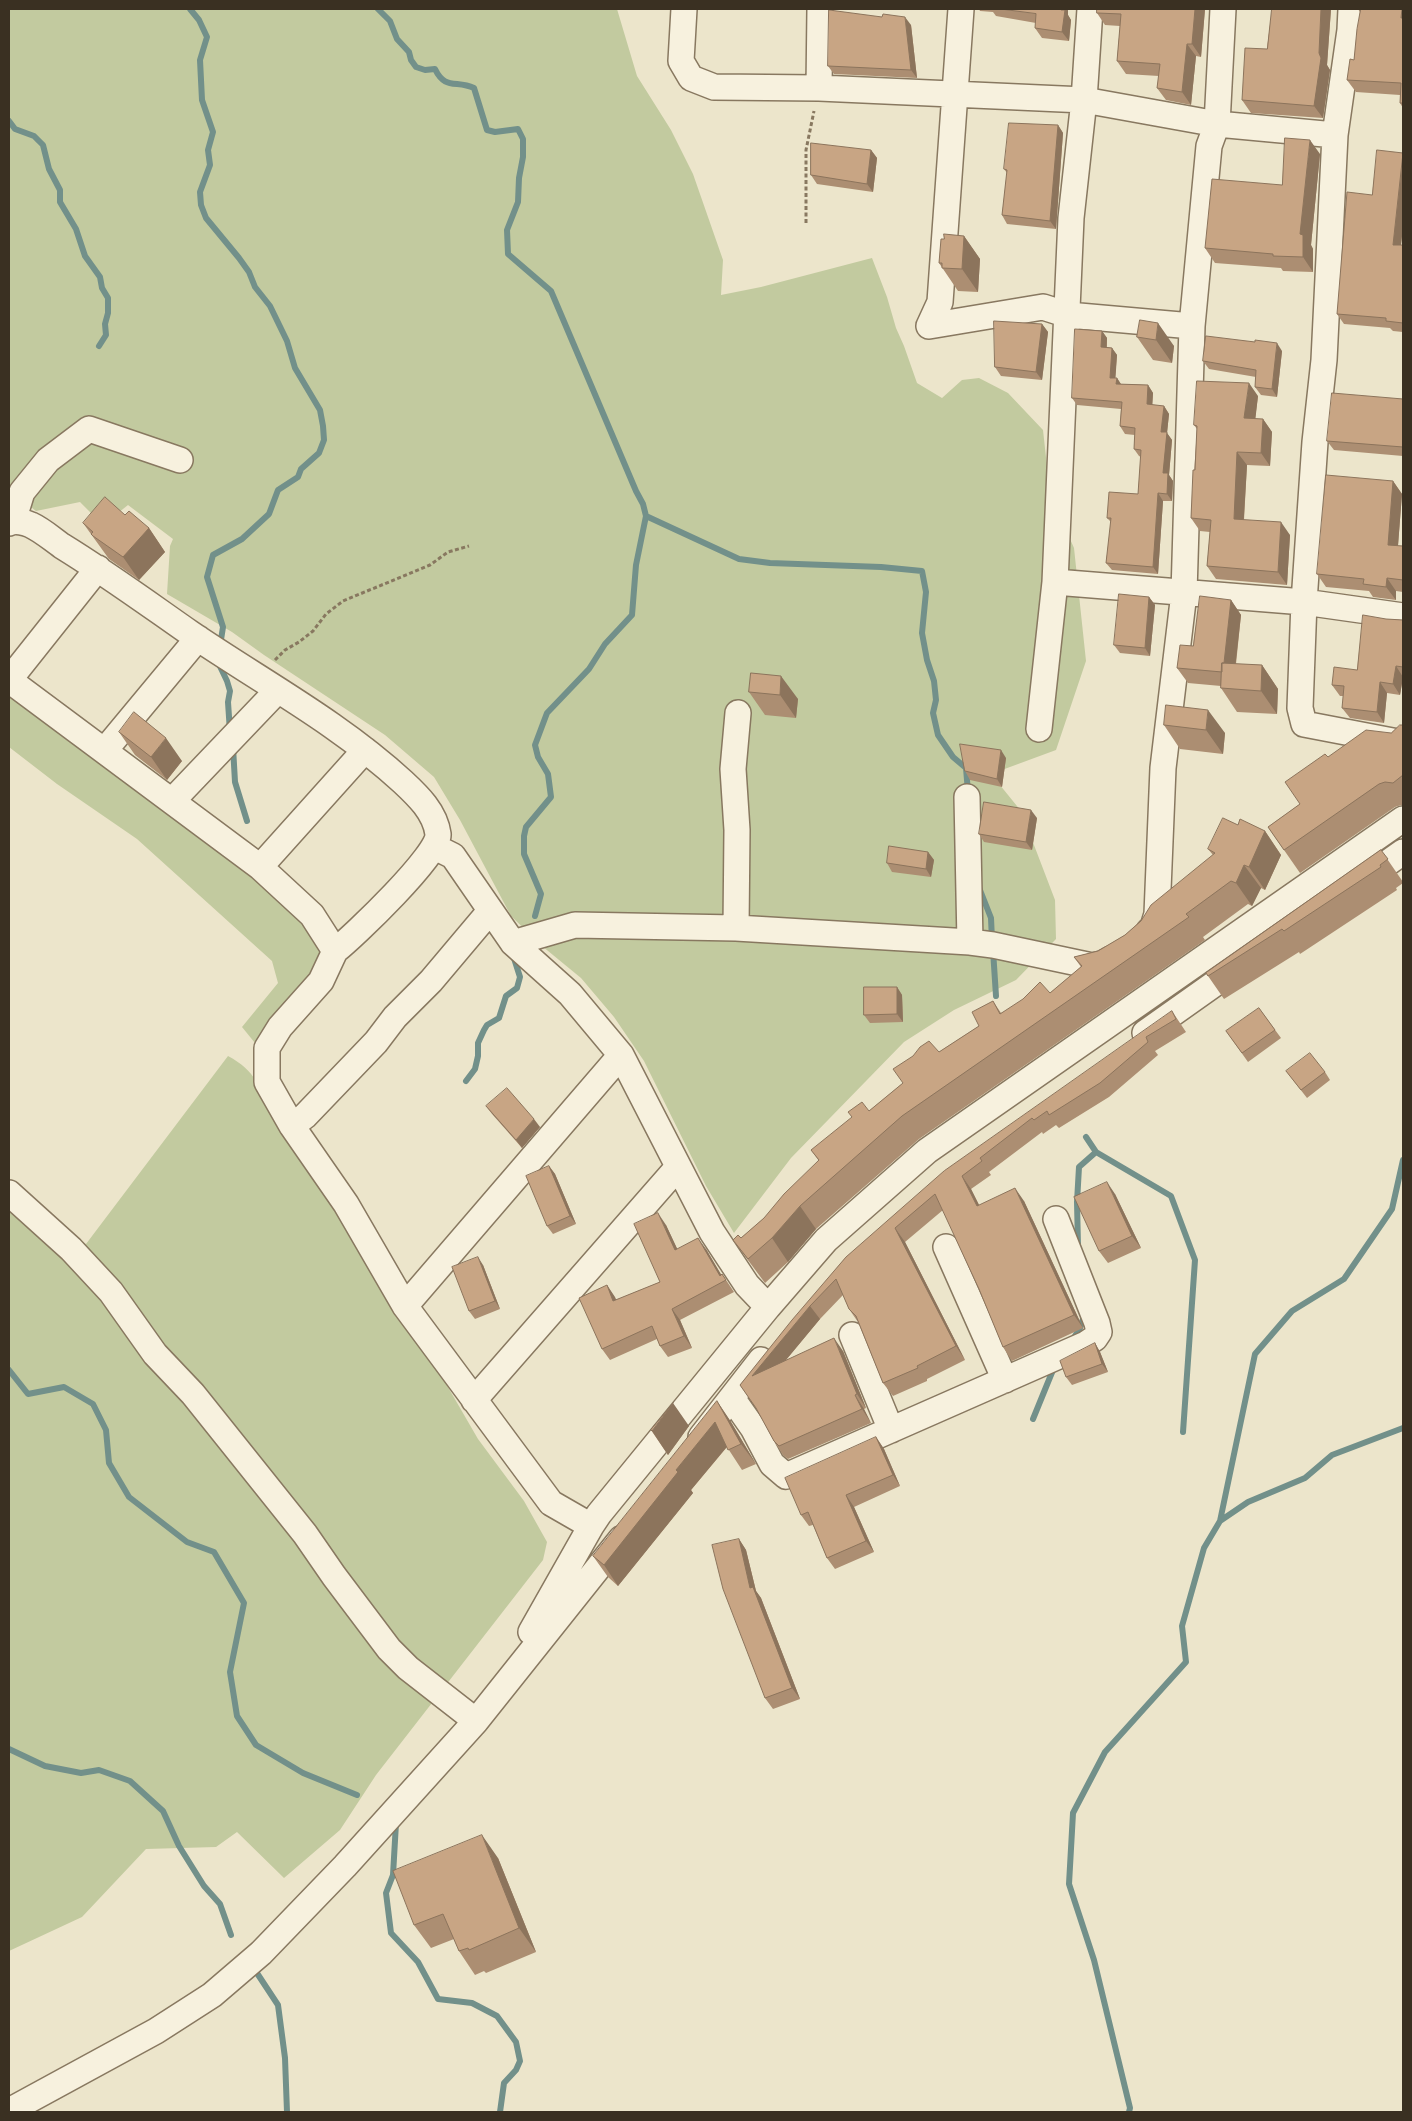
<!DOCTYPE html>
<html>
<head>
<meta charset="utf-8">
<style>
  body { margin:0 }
  #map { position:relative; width:1412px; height:2121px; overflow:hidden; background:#ece5cb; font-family:"Crimson Pro",serif }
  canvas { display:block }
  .frame { position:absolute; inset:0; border:10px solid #3a3022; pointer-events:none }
</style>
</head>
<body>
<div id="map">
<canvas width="1412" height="2121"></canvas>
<div class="frame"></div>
</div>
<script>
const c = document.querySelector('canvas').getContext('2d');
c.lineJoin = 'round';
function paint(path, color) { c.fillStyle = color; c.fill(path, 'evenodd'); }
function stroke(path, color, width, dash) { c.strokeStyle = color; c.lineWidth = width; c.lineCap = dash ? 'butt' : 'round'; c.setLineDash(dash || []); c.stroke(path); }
paint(new Path2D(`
  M9,9H617L637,76L671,130L693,174L723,260L721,295L761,287L872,258L887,297L896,328L904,346L917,383L942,398L962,380L979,378L1008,393L1043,430L1050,494L1074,548L1086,661L1056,750L991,774L1021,811L1055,900L1056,939L1016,980L954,1010L904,1042L791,1158L734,1233L706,1186L644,1061L614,1017L581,978L542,946L511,916L460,820L434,777L385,735L264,655L232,632L167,594L170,546L173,539L128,505L118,513L92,514L80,502L36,511L9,490Z
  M9,689L75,734L302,917L324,950L325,965L255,1043L242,1027L278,983L272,961L137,839L57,784L9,747Z
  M228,1056C256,1071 259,1086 270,1114L423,1344L478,1439L524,1501L547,1542L543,1560L376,1775L340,1830L284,1878L237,1832L216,1847L146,1849L82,1917L9,1951V1204L39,1215L86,1244Z`), '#c2ca9f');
stroke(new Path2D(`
  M190,9L199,20L207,37L200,60L202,100L213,132L208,150L210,165L200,192L201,205L206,218L239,258L249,272L255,287L270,306L287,341L295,368L320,410L323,426L324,440L319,453L301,469L298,477L278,490L269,514L242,539L213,555L207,577L223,627L220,646
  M378,9L390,21L397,39L409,52L411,60L416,67L425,70L435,69C445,90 456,80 474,88L487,130L495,132L518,129L523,139V157L519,178L518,202L507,230L508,254L551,291L636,491L643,504L646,516L636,565L632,615L605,644L589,669L547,713L535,745L538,757L548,774L551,797L526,827L524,836V854L541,894L535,916
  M9,121L15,129L34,136L43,145L49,169L60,190V202L76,229L85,256L100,277L102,288L108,298V313L105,324L106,335L99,346
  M646,516L739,559L770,563L881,567L922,571L926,592L922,633L927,660L934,681L936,700L933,713L938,735L953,757L966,768L968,792
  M217,660L227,681L230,691L228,702L230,732
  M233,747L235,782L247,821
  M978,885L991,918L992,940
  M993,950L996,996
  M466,1081L475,1069L478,1056V1043L484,1030L487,1025L499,1018L506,996L517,988L520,977L513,955
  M1096,1152L1171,1196L1195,1260L1183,1432
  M1078,1246L1077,1202L1079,1167L1096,1152L1086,1137
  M1073,1339L1080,1328L1084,1316
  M9,1370L28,1394L64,1387L93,1404L106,1430L109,1463L129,1497L187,1542L214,1552L244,1603L230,1672L237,1716L256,1745L303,1773L357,1795
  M1033,1419L1055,1365
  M1220,1521L1255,1354L1292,1311L1344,1279L1392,1209L1403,1160
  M9,1749L45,1766L81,1773L99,1770L130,1781L163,1811L179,1846L204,1886L220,1904L231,1935
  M396,1823L393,1875L386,1893L391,1933L418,1962L438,1999L472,2003L497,2016L516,2042L520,2061L516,2070L504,2083L500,2112
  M253,1967L278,2005L285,2058L287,2112
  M1129,2112L1130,2108L1094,1960L1069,1884L1073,1813L1105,1752L1186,1662L1182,1626L1204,1548L1220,1521L1248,1502L1305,1478L1332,1455L1403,1428`), '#72908a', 6);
const minor = new Path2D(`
  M684,9L681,61L691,78L714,87L819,88L1084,100L1217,124L1223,9
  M1351,9L1350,30L1335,135L1324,360L1315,442L1304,602L1300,708L1304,724L1403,743
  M819,88L820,9
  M929,326L940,302L961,9
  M929,326L1043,307L1068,315L1192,326
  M13,521L22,492L48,460L89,429L180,460
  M9,523C15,520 25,522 31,525C42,530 52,539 62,546C106,573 147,603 190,633C262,682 339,723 403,782C418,796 435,812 438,834C441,853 353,937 335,951
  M1055,582L1304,602L1403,616
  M9,680L260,867L312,915L335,951L321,981L280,1027L267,1048V1082L292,1126L346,1204L405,1306L551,1503L591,1526
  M9,680L98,568
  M1039,729L1055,582L1071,218L1084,100L1090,9
  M105,750L198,638
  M967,797L970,942
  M172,801L278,690
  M435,847L453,856L513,943L570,994L621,1055L712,1232L747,1285L768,1307
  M260,867L365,750
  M1362,881L1403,852
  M736,928L737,830L733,769L738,713
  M1149,931L1153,927L1157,914L1163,768L1184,593L1192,326L1209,146L1217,124L1335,135
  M513,943L575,925L736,928L970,942L993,945L1092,966L1102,964L1111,959
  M1145,1033L1241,965
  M292,1126L305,1116L376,1042L395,1017L431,981L490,911
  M9,1193L71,1249L111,1292L155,1354L193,1394L305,1534L334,1576L389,1649L408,1668L476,1721
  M946,1247L1005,1380
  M405,1306L621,1055
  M852,1335L891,1430
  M732,1398L753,1428L772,1464L786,1476L1086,1344L1095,1338L1099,1332L1097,1323L1056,1219
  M474,1400L678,1167
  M701,1437L761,1360
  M531,1632L591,1526L599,1514L768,1307L826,1240L927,1151L1403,819
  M9,2111L156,2031L212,1995L261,1953L345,1866L476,1721L621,1539`);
stroke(minor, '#887860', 28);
stroke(new Path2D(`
  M806,223V150L814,111
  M275,660L285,650L299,642L313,631L326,614L343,601L430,565L448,552L469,546`), '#887860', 3, [4, 2.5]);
stroke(minor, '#f7f1de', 25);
paint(new Path2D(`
  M979,9H1068V15L1071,20L1069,41L1042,38L1035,28L1036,23L996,16L993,12L980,11Z
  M1205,9L1201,57L1196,56L1191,105L1166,100L1157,88L1159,76L1126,74L1117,61L1120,26L1105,25L1097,13Z
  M1272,9H1331L1327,65L1330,70L1323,118L1251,113L1242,100L1267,49Z
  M1358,9H1403V108L1400,103V95L1356,92L1347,80L1354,60L1360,12Z
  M882,17L911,25L917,78L834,74L828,66Z
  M1058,125L1063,133L1056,229L1007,224L1002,215L1007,173L1004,169Z
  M871,150L877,158L873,192L817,184L811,175Z
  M1403,153V227L1401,245H1403V332L1393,331L1390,328L1344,324L1337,314L1372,195Z
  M1320,154L1311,245L1313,249V272L1283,271L1281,268L1215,263L1205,248Z
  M964,236L980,259L978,292L958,291L939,263L944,239Z
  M1140,320L1174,346L1172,363L1153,360L1137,337Z
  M1042,324L1048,332L1042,380L1001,376L995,367Z
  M1102,331L1107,338V347L1112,348L1117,355L1115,378H1117L1121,384L1148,385L1153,393L1152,405L1164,406L1169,414L1167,433L1172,440L1169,475L1173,481L1172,501H1163L1158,574L1112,570L1106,563L1111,522L1107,518L1138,494L1141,457L1139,456L1134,449L1135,435L1125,434L1120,426L1121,409L1077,405L1072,398Z
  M1282,351L1277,397L1261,395L1255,387L1256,377L1209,369L1203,361Z
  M1258,396L1255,419H1263L1272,432L1270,466L1247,465L1244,520L1290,535L1287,585L1216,579L1207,566L1210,532L1200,531L1191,518L1197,429L1194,425Z
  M1403,399V456L1334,450L1327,441Z
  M1393,481L1402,494L1398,546H1403V592L1396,591V600L1373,597L1369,591L1326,587L1317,574Z
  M125,515L149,528L165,552L139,580L109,559L83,523Z
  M1149,597L1155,605L1150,656L1120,653L1114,645Z
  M1231,600L1241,615L1236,664L1262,665L1278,689L1277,714L1237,712L1221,688V686L1188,683L1177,668L1193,646Z
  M1386,619L1403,620V678L1400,695L1387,693L1384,723L1350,718L1342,708L1344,696H1340L1332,685L1357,670Z
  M751,673L798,699L796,718L765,715L749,692Z
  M1166,705L1225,733L1223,754L1180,749L1164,725Z
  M1403,725V805H1401L1395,807L1300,873L1268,827L1300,804L1328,757L1391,733Z
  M119,732L182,761L167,780L135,755Z
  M1006,758L1002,787L970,780L965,771Z
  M1037,818L1032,850L984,842L979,834Z
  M1238,825L1265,831L1281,855L1265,890L1261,888L1252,906L1248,904L1203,937L1205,940L919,1139L816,1229L788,1262L765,1283L733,1240L741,1238L764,1218L819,1161L811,1150L869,1111L903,1083L939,1052L979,1026L993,1001L1001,1013L1050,993L1081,967L1074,957L1098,951L1125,935L1213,855L1208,849Z
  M1381,850L1403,882V883L1396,888L1397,890L1300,954L1299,952L1224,999L1206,973Z
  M928,852L934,860L931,877L892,872L887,863Z
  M897,987L902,995L903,1022L870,1023L864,1015Z
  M1259,1008L1281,1038L1248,1062L1226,1031Z
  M1172,1011L1186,1032L1155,1051L1158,1055L1109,1097L1059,1128L1056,1125L1043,1134L1042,1132L989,1172L991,1175L971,1189L979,1205L1024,1201L1083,1328L1012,1361L1003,1347L979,1289L943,1210L905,1242L965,1360L927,1379V1381L893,1396L883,1383L858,1322L849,1309L843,1295L820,1319L786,1360L843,1351L866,1408L864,1409L871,1423L788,1459L783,1455L774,1441L756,1408L740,1385L846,1257Z
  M1286,1071L1325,1072L1330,1080L1307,1098Z
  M486,1106L540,1127L522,1148L492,1114Z
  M549,1166L555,1174L576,1224L553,1234L547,1226Z
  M1115,1194L1141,1248L1108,1263L1099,1251Z
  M666,1225L677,1249H706L721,1275L722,1274L734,1292L680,1320L692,1348L668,1357L660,1346L657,1339L610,1360L602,1349L607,1285L616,1300L660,1282Z
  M483,1265L500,1309L475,1319L469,1311Z
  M1095,1343L1100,1352L1108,1372L1072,1385L1066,1377Z
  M717,1401L731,1422L756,1464L742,1470L727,1447L691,1490L693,1493L618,1586L608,1577L593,1556Z
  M689,1426L668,1455L651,1430Z
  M876,1437L884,1449L900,1486L854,1507L874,1552L835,1569L827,1558L813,1525L809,1526L801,1515Z
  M739,1539L746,1550L756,1591L761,1598L800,1699L773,1709L765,1698Z
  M498,1858L536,1952L486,1973L484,1971L475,1975L459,1951L454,1939L431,1948L414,1925Z`), '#ac8e72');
paint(new Path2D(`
  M1061,9H1068V15L1071,20L1069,41L1062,32Z
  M1195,9H1205L1201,57L1192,44Z
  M1321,9H1331L1327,65L1330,70L1323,118L1314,106L1319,53Z
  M1402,9H1403V21L1401,18Z
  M905,17L911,25L917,78L911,70Z
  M1187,44L1196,56L1191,105L1182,92Z
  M1058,125L1063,133L1056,229L1050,221Z
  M1310,140L1320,154L1311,245L1313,249V272L1303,257L1300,234Z
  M871,150L877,158L873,192L867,184Z
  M1403,158V227L1400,254L1393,245Z
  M964,236L980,259L978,292L962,269Z
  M1158,323L1174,346L1172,363L1156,340Z
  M1042,324L1048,332L1042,380L1036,372Z
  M1102,331L1107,338L1106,355L1101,347Z
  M1277,343L1282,351L1277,397L1272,389Z
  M1112,348L1117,355L1115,385L1110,378Z
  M1117,378L1122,386L1116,384Z
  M1249,383L1258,396L1254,431L1244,418Z
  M1148,385L1153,393L1152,412L1147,404Z
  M1164,406L1169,414L1167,433L1172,440L1169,475L1173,481L1172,501L1167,494L1163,473L1161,432Z
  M1263,419L1272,432L1270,466L1261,453Z
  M1237,452L1247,465L1243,532L1234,519Z
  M1393,481L1402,494L1397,558L1388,545Z
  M1158,493L1163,501L1158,574L1153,567Z
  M1281,522L1290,535L1287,585L1278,572Z
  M149,528L165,552L139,580L123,557Z
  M1387,578L1396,591V600L1386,587Z
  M1149,597L1155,605L1150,656L1145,648Z
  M1231,600L1241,615L1233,687L1223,672Z
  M1262,665L1278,689L1277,714L1261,691Z
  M1396,666L1403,677L1400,695L1393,684Z
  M781,676L798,699L796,718L780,695Z
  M1380,682L1387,693L1384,723L1377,712Z
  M1208,710L1225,733L1223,754L1206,730Z
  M166,738L182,761L167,780L151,757Z
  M1001,750L1006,758L1002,787L997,779Z
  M1031,810L1037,818L1032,850L1026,842Z
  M1265,831L1281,855L1265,890L1249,867Z
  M928,852L934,860L931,877L926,869Z
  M1244,865L1261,888L1252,906L1236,883Z
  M897,987L902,995L903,1022L897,1014Z
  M534,1119L540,1127L522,1148L516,1140Z
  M549,1166L555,1174L576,1224L570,1216Z
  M962,1176L971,1189L986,1219L977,1206Z
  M1107,1182L1115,1194L1141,1248L1132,1236Z
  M1015,1188L1024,1201L1083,1328L1074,1315Z
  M800,1206L816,1229L788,1262L772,1238Z
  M658,1213L666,1225L683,1261L675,1250Z
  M895,1228L905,1242L965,1360L956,1346Z
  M698,1238L706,1249L725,1281L720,1276Z
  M478,1257L483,1265L500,1309L495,1301Z
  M607,1285L615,1297L622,1313L613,1301Z
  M810,1306L820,1319L761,1390L752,1376Z
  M672,1309L680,1320L692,1348L684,1336Z
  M834,1338L843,1351L866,1408L857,1394Z
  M1095,1343L1100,1352L1108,1372L1102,1364Z
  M855,1395L864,1409L871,1423L862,1409Z
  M717,1401L731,1422L756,1464L741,1444Z
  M673,1403L689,1426L668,1455L652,1431Z
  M715,1422L730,1443L691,1490L693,1493L618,1586L604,1565L676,1470Z
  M876,1437L884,1449L900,1486L893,1475Z
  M846,1495L854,1507L874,1552L866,1541Z
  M739,1539L746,1550L756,1591L761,1598L800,1699L792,1688L750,1588Z
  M482,1835L498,1858L536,1952L519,1928Z`), '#8c745c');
const building = new Path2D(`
  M1001,9H1061V10H1065L1062,32L1035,28L1036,14Z
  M1097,9H1195L1192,44H1187L1182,92L1157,88L1160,64L1117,61L1121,14L1097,13Z
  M1272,9H1321L1319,53L1321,58L1314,106L1242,100L1245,48L1267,49Z
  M1361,9H1402L1401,18H1403V103H1400L1401,83L1347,80L1350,59L1354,60L1357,29Z
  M829,10L882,17L883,14L905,17L911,70L828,66Z
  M1009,123L1058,125L1050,221L1002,215L1007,170L1004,169Z
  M1285,138L1310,140L1300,234L1303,235V257L1273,256V254L1205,248L1212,179L1282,185Z
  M811,143L871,150L867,184L811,175Z
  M1377,150L1403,153L1393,245H1403V323L1386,321V318L1337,314L1347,192L1372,195Z
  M944,234L964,236L962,269L942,268V263H939L941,239H944Z
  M1140,320L1158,323L1156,340L1137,337Z
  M994,321L1042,324L1036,372L995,367Z
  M1075,329L1102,331L1101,347L1112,348L1110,378H1117L1116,384L1148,385L1147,404L1164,406L1161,432H1167L1163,473H1168L1167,494L1158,493L1153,567L1106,563L1111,518H1107L1109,492L1138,494L1141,450L1134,449L1135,428L1120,426L1122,402L1072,398Z
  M1206,336L1255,342V340L1277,343L1272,389L1255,387L1256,370L1203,361Z
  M1197,381L1249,383L1244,418L1263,419L1261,453L1237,452L1234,519L1281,522L1278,572L1207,566L1211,520L1191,518L1193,470H1195L1197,426L1194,425Z
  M1332,393L1403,399V447L1327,441Z
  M1326,475L1393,481L1388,545L1403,546V580L1387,578L1386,587L1363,584L1364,579L1317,574Z
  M105,497L125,515L129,511L149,528L123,557L93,536L91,534L93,532L83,523Z
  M1119,594L1149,597L1145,648L1114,645Z
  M1200,596L1231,600L1224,663H1222V672L1177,668L1180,645L1193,646Z
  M1363,615L1386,619L1403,620V667L1396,666L1393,684L1380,682L1377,712L1342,708L1344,686L1332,685L1334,667L1357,670Z
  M1222,663L1262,665L1261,691L1221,688Z
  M751,673L781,676L780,695L749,692Z
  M1166,705L1208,710L1206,730L1164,725Z
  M134,712L166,738L151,757L119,732Z
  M1400,725H1403V775L1393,783L1385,782L1379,784L1284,850L1268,827L1300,804L1285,782L1325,754L1328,757L1366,730L1391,733Z
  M960,744L1001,750L997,779L965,771Z
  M984,802L1031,810L1026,842L979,834Z
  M1223,818L1238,825L1240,819L1265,831L1249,867L1244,865L1236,883L1231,881L1186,914L1189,917L902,1116L800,1206L772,1238L748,1259L733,1240L738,1235L741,1238L764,1218L784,1194L819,1160L811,1150L852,1117L848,1112L862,1102L869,1111L903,1083L893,1069L913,1056L920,1047L929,1041L939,1052L979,1026L972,1012L993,1001L1000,1014L1023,999L1040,982L1050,993L1082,966L1074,957L1098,951L1125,935L1141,921L1151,905L1215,853L1208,849Z
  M889,846L928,852L926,869L887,863Z
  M1381,850L1388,859L1380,865L1381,867L1284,931L1282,929L1208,976L1206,973Z
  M864,987H897V1014L864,1015Z
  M1259,1008L1275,1030L1242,1053L1226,1031Z
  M1172,1011L1176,1019L1146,1037L1148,1042L1100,1083L1049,1115L1047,1111L1034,1120L1032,1118L980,1158L982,1161L962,1176L977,1206L1015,1188L1074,1315L1003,1347L979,1289L935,1194L895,1228L956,1346L917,1366L918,1368L883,1383L856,1316L849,1309L836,1279L810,1306L752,1376L834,1338L857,1394L855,1395L862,1409L779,1446L774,1441L756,1408L740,1385L792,1320L846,1257L944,1171Z
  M1310,1053L1325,1072L1301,1090L1286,1071Z
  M507,1088L534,1119L516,1140L486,1106Z
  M549,1166L570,1216L547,1226L526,1176Z
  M1107,1182L1132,1236L1099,1251L1074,1197Z
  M658,1213L675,1250L698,1238L720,1276L722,1274L726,1280L672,1309L684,1336L660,1346L652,1326L602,1349L579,1298L607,1285L613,1301L660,1282L634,1224Z
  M478,1257L495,1301L469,1311L452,1267Z
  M1095,1343L1102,1364L1066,1377L1060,1361Z
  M717,1401L741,1444L728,1450L715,1422L676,1470L678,1472L604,1565L593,1556Z
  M673,1403L652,1431L651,1430Z
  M876,1437L893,1475L846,1495L866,1541L827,1558L808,1512L801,1515L785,1478Z
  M739,1539L750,1588L753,1587L792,1688L765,1698L723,1589L712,1545Z
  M482,1835L519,1928L469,1950L468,1948L459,1951L443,1914L414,1925L393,1871Z`);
paint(building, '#c8a584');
stroke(building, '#8c745c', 1);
</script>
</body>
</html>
